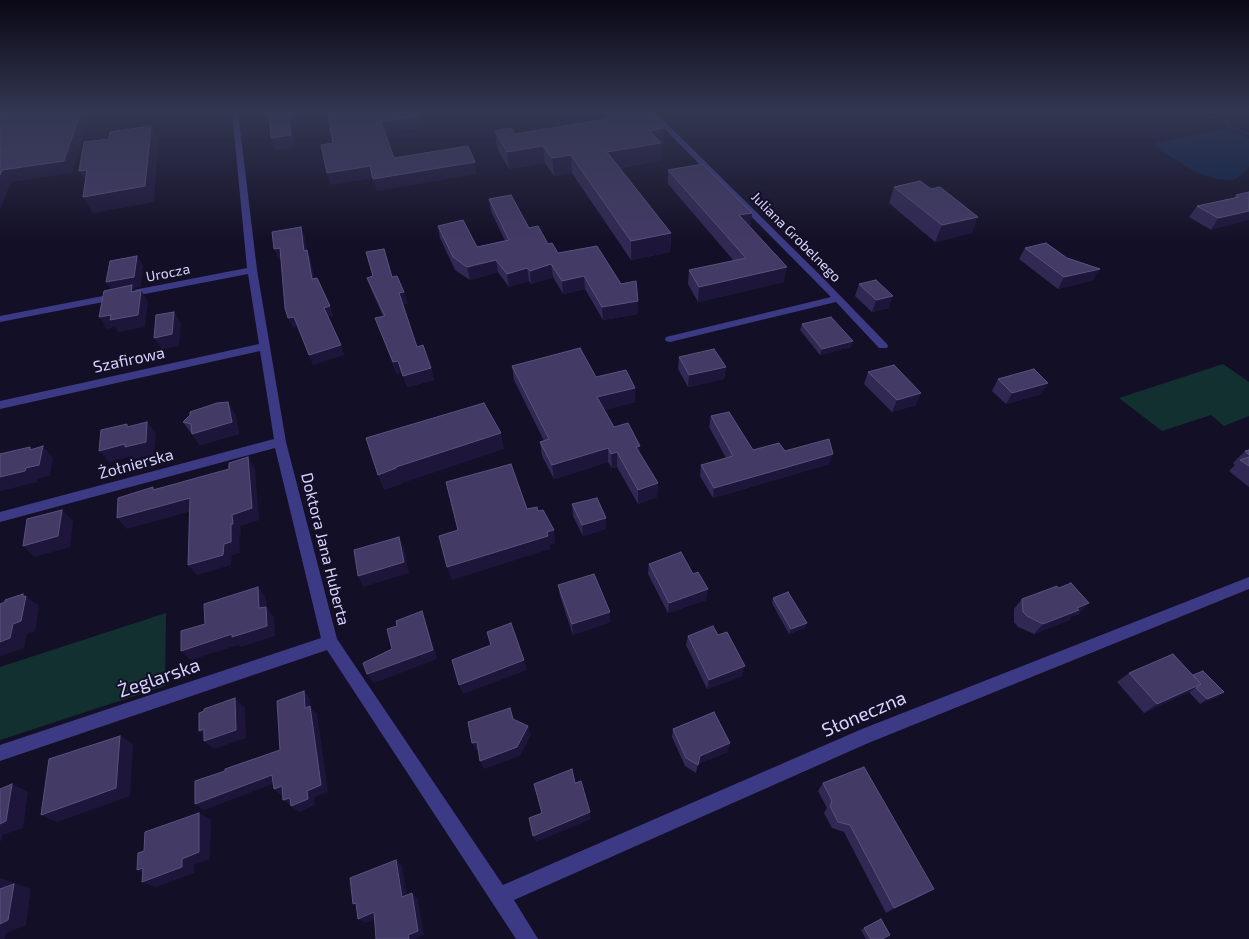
<!DOCTYPE html>
<html>
<head>
<meta charset="utf-8">
<style>
  body { margin:0 }
  canvas { display:block; background:#130f26 }
</style>
</head>
<body>
<canvas width="1249" height="939"></canvas>
<script>
const g = document.querySelector('canvas').getContext('2d');
g.lineJoin = 'round';
function fill(path, color) { g.fillStyle = color; g.fill(path, 'evenodd'); }
const shape = rows => new Path2D(rows.map(r => 'M' + r).join(''));
function stroke(path, color, width, dash) { g.strokeStyle = color; g.lineWidth = width; g.lineCap = dash ? 'butt' : 'round'; g.setLineDash(dash || []); g.stroke(path); }
function drawText(font, color, halo, rows, align = 'center') {
  g.font = font + ' "Exo 2",sans-serif'; g.lineWidth = 4; g.setLineDash([]); g.textBaseline = 'middle'; g.strokeStyle = halo; g.fillStyle = color; for (const [text, x, y, turn = 0] of rows) {
    g.save(); g.translate(x, y); g.rotate((+turn || 0) * Math.PI / 180); g.textAlign = isNaN(turn) ? turn : align; if (halo) g.strokeText(text, 0, 0); g.fillText(text, 0, 0); g.restore();
  }
}
fill(shape([
  [1223,364,1249,382,1249,416,1224,426,1211,415,1162,431,1119,398],
  [166,613,165,686,0,740,0,667]
]), '#12302f');
fill(shape([
  [1222,129,1239,133,1249,139,1249,167,1237,178,1231,180,1217,179,1195,172,1154,146,1157,143]
]), '#0c2248');
fill(shape([
  [1182,111,1188,111,1229,120,1231,126,1249,133,1249,135,1228,128,1226,122,1182,111]
]), '#0c2248');
fill(shape([
  [232,111,238,111,257,270,286,442,337,639,503,885,862,729,1249,577,1249,589,866,744,514,900,538,939,516,939,327,650,0,761,0,745,321,638,275,448,0,522,0,512,274,439,260,351,0,409,0,401,259,344,248,274,0,322,0,316,247,268,232,111],
  [647,111,654,111,822,277,887,344,888,346,887,348,879,348,836,302,670,342,666,341,665,339,666,337,831,297,647,111]
]), '#3d3a85');
fill(shape([
  [605,111,630,111,663,145,661,146,661,160,620,168,671,233,670,252,631,260,572,173,554,176,545,163,509,169,497,148,495,131,515,134,605,119],
  [668,170,752,213,750,227,784,282,698,302,688,284,689,270,734,261,668,184],
  [894,187,972,233,935,242,889,203],
  [1249,192,1211,230,1189,217,1197,206,1234,198,1236,195],
  [489,199,529,228,548,244,558,253,638,314,603,320,585,289,563,294,553,277,531,284,529,281,509,287,498,272,470,280,455,270,440,238,438,226,477,247,505,241,491,211],
  [1025,248,1067,258,1093,280,1058,289,1019,259],
  [373,276,392,277,408,303,403,304,417,347,431,368,434,380,407,387,402,372,397,374,375,318,383,316,371,289,367,278],
  [859,284,889,308,872,312,855,296],
  [802,324,851,347,820,355,800,330],
  [679,357,726,367,724,379,688,387,678,369],
  [512,366,596,377,635,388,635,402,604,410,614,427,640,446,640,453,658,483,657,497,638,504,617,467,612,468,608,462,554,479,542,456,540,442,544,441,514,380],
  [868,372,916,405,892,412,864,384],
  [998,379,1041,394,1006,404,992,391],
  [235,414,239,434,200,445,183,422],
  [711,416,753,450,785,451,829,464,713,498,700,476,701,465,726,458,709,427],
  [1249,450,1249,487,1229,471,1235,465,1233,463,1245,451],
  [572,504,606,529,583,536,573,516],
  [649,564,693,574,706,600,668,613,648,574],
  [558,585,610,622,573,635,560,596],
  [773,598,805,628,789,634,772,603],
  [1022,599,1079,614,1072,616,1069,620,1034,634,1018,627,1014,622,1014,609],
  [718,635,742,676,707,689,686,645,688,636],
  [1129,673,1193,675,1217,697,1200,704,1189,692,1144,713,1117,682],
  [673,729,730,743,727,752,698,764,696,773,685,766,672,737],
  [823,783,925,894,886,913,844,832,832,828,824,813,827,808,818,791],
  [881,919,882,939,866,939,861,930]
]), '#312854');
fill(shape([
  [81,111,91,111,72,173,11,182,0,210,0,175,2,170],
  [292,111,301,111,295,112,297,129,293,130,295,147,275,150,271,138,289,118],
  [478,111,500,111,479,114],
  [269,112,273,124,267,125,262,113],
  [419,116,421,128,384,133,381,122],
  [151,126,158,141,154,202,93,213,83,197],
  [664,128,663,145,661,146,661,160,608,170,607,152,650,131],
  [543,146,545,163,509,169,507,152],
  [571,155,572,173,554,176,552,158],
  [475,162,477,174,377,191,373,179],
  [370,166,373,178,331,185,327,173],
  [87,170,89,187,79,171],
  [1249,211,1249,220,1211,230,1218,218],
  [752,213,750,227,739,215],
  [978,217,972,233,935,242,942,225],
  [301,227,305,237,308,260,304,251],
  [671,233,670,252,631,260,631,241],
  [280,248,284,258,278,259,274,249],
  [307,250,311,260,316,289,312,279],
  [137,256,143,266,141,287,134,288,140,297,113,292,106,282],
  [496,260,498,272,470,280,467,267],
  [551,264,553,277,531,284,530,271],
  [787,267,784,282,698,302,699,287],
  [527,268,529,281,509,287,507,274],
  [1100,269,1093,280,1058,289,1064,277],
  [584,276,585,289,563,294,562,281],
  [141,290,148,302,145,327,118,332,115,327,107,329,99,317],
  [404,292,408,303,402,305,399,293],
  [893,296,889,308,872,312,876,300],
  [638,301,638,314,603,320,602,307],
  [330,306,333,316,327,318,324,308],
  [174,312,181,323,179,346,162,349,154,338],
  [294,317,298,326,293,328,288,318],
  [853,341,851,347,820,355,822,349],
  [341,345,344,355,313,365,309,355],
  [398,361,402,372,397,374,393,362],
  [726,367,724,379,688,387,689,375],
  [431,368,434,380,407,387,403,376],
  [1048,383,1041,394,1006,404,1012,393],
  [635,388,635,402,597,412,597,397],
  [921,393,916,405,892,412,897,400],
  [228,402,235,414,239,434,200,445,192,434],
  [147,422,156,433,154,454,134,459,132,456,109,462,99,451,125,444],
  [501,433,504,449,402,483,402,484,384,490,378,475,396,467],
  [43,446,53,458,50,476,37,479,37,482,1,491,0,490,0,477,30,450,30,447,41,457],
  [640,446,640,460,636,447],
  [608,448,608,462,554,479,552,465],
  [617,452,617,467,612,468,611,454],
  [833,454,829,464,713,498,714,488],
  [248,457,255,469,259,520,240,526,241,535,239,535,240,553,232,555,231,565,197,575,188,565,224,544,231,524,232,515],
  [658,483,657,497,638,504,638,490],
  [190,498,199,509,127,529,117,518],
  [62,510,73,521,70,547,35,557,23,546],
  [606,518,606,529,583,536,582,525],
  [554,530,555,543,550,545,550,549,452,580,447,567],
  [399,537,404,548,409,573,363,587,358,576],
  [258,587,266,598,267,608,274,617,275,636,241,647,238,645,191,660,181,651,259,608],
  [708,589,706,600,668,613,669,603],
  [23,594,39,606,35,631,27,634,24,648,0,656,0,642,13,624],
  [1089,603,1079,614,1072,616,1069,620,1034,634,1043,624,1077,608],
  [422,611,426,621,437,659,374,683,367,674,433,650],
  [610,612,610,622,573,635,572,624],
  [807,623,805,628,789,634,791,629],
  [524,660,527,670,463,694,459,685],
  [745,666,742,676,707,689,709,680],
  [1201,684,1188,693,1144,713,1157,704],
  [304,691,310,699,311,708,317,714,328,792,314,797,315,805,299,812,283,800,307,791,305,708],
  [1224,692,1217,697,1200,704,1207,699],
  [235,698,245,708,246,738,214,749,204,741,209,739,199,731],
  [528,726,531,735,520,756,484,769,480,761],
  [120,736,133,744,130,796,57,822,41,815],
  [477,742,480,750,476,751,472,743],
  [730,743,727,752,698,764,700,756],
  [272,775,280,781,204,810,195,804],
  [12,784,28,792,23,828,2,835,2,840,0,841,0,824],
  [282,786,290,792,282,796,274,789],
  [590,812,591,819,536,842,533,836],
  [199,813,211,820,210,859,194,865,194,873,156,887,142,882,182,859],
  [396,860,402,866,408,902,402,897],
  [143,868,150,876,137,870],
  [0,878,31,889,26,925,6,933,5,939,0,939],
  [934,889,925,894,886,913,894,908],
  [412,893,418,899,424,935,415,939,409,939,408,935],
  [374,912,381,917,366,923,358,919]
]), '#1d163a');
const building = shape([
  [0,111,81,111,64,161,2,170,0,175,0,111],
  [262,111,292,111,293,118,289,118,291,135,271,138,269,112,262,113,262,111],
  [327,111,417,111,419,116,381,122,394,158,468,146,475,162,373,179,370,166,327,173,321,145,333,143,327,111],
  [607,111,630,111,634,115,649,112,664,128,650,131,661,143,607,152,671,233,631,241,571,155,552,158,543,146,507,152,495,131,511,128,515,134,613,118,607,111],
  [151,126,145,186,83,197,87,170,79,171,84,142,109,139,110,132,151,126],
  [703,164,752,213,739,215,787,267,699,287,689,270,746,258,668,170,703,164],
  [920,181,931,189,940,187,978,217,942,225,894,187,920,181],
  [1249,192,1249,211,1218,218,1197,206,1239,197,1236,195,1249,192],
  [511,195,529,228,538,226,548,244,552,243,558,253,597,246,621,284,636,281,638,301,602,307,584,276,562,281,551,264,530,271,527,268,507,274,496,260,467,267,453,257,438,226,463,220,477,247,509,240,489,199,511,195],
  [301,227,304,251,307,250,312,279,317,278,330,306,324,308,341,345,309,355,294,317,288,318,285,308,280,248,274,249,272,232,301,227],
  [1046,243,1067,258,1100,269,1064,277,1025,248,1046,243],
  [384,249,392,277,397,276,404,292,399,293,417,347,423,345,431,368,403,376,398,361,393,362,375,318,385,316,367,278,373,276,366,252,384,249],
  [137,256,134,277,106,282,110,261,137,256],
  [876,280,893,296,876,300,859,284,876,280],
  [132,285,131,292,141,290,138,315,110,320,111,315,99,317,104,291,132,285],
  [174,312,172,334,154,338,156,315,174,312],
  [831,317,853,341,822,349,802,324,831,317],
  [580,348,596,377,626,370,635,388,597,397,614,427,628,423,640,446,636,447,658,483,638,490,617,452,611,454,608,448,552,465,540,442,549,439,512,366,580,348],
  [714,349,726,367,689,375,679,357,714,349],
  [894,365,921,393,897,400,868,372,894,365],
  [1034,369,1048,383,1012,393,998,379,1034,369],
  [228,402,232,422,192,434,191,424,183,422,190,415,190,412,217,403,228,402],
  [484,403,501,433,396,467,396,468,378,475,366,438,484,403],
  [729,412,753,450,779,443,785,451,829,439,833,454,714,488,701,465,733,456,711,416,729,412],
  [147,422,146,442,125,447,125,444,99,451,101,430,127,424,127,427,147,422],
  [43,446,39,465,26,468,25,471,0,477,0,454,30,447,30,450,43,446],
  [1249,450,1249,455,1245,451,1249,450],
  [248,457,252,508,232,515,233,524,231,524,231,542,224,544,223,555,188,565,190,498,117,518,118,498,153,487,153,490,229,469,229,463,248,457],
  [1249,457,1249,466,1240,460,1249,457],
  [511,464,527,509,537,507,538,511,543,510,554,530,547,532,548,536,447,567,439,536,458,530,446,482,511,464],
  [597,498,606,518,582,525,572,504,597,498],
  [62,510,58,536,23,546,27,519,62,510],
  [399,537,404,562,358,576,354,550,399,537],
  [681,552,693,574,698,572,708,589,669,603,649,564,681,552],
  [594,574,610,612,572,624,558,585,594,574],
  [1071,583,1089,603,1077,608,1079,610,1043,624,1027,616,1023,612,1022,599,1057,586,1059,588,1071,583],
  [258,587,259,608,266,607,267,626,232,637,232,634,181,651,181,631,205,624,204,604,258,587],
  [788,592,807,623,791,629,773,598,788,592],
  [23,594,23,597,26,596,21,621,13,624,10,638,0,642,0,604,5,602,5,600,23,594],
  [422,611,433,650,367,674,363,663,392,649,387,629,397,626,396,621,422,611],
  [511,623,524,660,459,685,452,660,491,645,487,632,511,623],
  [713,626,718,635,727,632,745,666,709,680,688,636,713,626],
  [1173,654,1201,684,1157,704,1129,673,1173,654],
  [1203,671,1224,692,1207,699,1196,688,1201,684,1193,675,1203,671],
  [304,691,305,708,310,706,321,785,307,791,308,799,291,806,290,798,283,800,282,786,274,789,272,775,195,804,195,781,225,771,225,769,280,750,277,701,304,691],
  [235,698,236,730,204,741,204,729,199,731,199,713,204,711,204,709,235,698],
  [510,708,513,719,528,726,517,747,480,761,477,742,472,743,468,722,510,708],
  [714,712,730,743,700,756,698,765,686,758,673,729,714,712],
  [120,736,116,788,41,815,49,759,120,736],
  [864,767,934,889,894,908,850,825,838,822,830,806,832,801,823,783,864,767],
  [572,769,575,783,581,781,590,812,533,836,529,818,542,813,534,784,572,769],
  [12,784,6,821,0,824,0,789,12,784],
  [199,813,199,852,182,859,182,867,142,882,143,868,137,870,138,853,144,851,145,832,199,813],
  [396,860,402,897,412,893,418,931,408,935,409,939,376,939,374,912,358,919,356,903,353,904,350,878,396,860],
  [14,884,8,920,0,924,0,889,14,884],
  [881,919,890,935,882,939,871,939,864,928,881,919]
]);
fill(building, '#433a66');
stroke(building, '#5a527e', 1);
const sky = g.createLinearGradient(0, 0, 0, 242);
sky.addColorStop(0, '#0a0815');
sky.addColorStop(0.46, '#333752');
sky.addColorStop(1, '#33375200');
g.fillStyle = sky;
g.fillRect(0, 0, 1249, 242);
drawText('14px', '#d9d4ff', '#130f26', [
  ["Juliana Grobelnego",796,237,45],
  ["Urocza",168,273,-11]
]);
drawText('16px', '#d9d4ff', '#130f26', [
  ["Szafirowa",129,360,-12],
  ["Żołnierska",136,464,-15],
  ["Doktora Jana Huberta",325,549,76]
]);
drawText('19px', '#d9d4ff', '#130f26', [
  ["Żeglarska",159,678,-19],
  ["Słoneczna",864,714,-23]
]);
</script>
</body>
</html>
